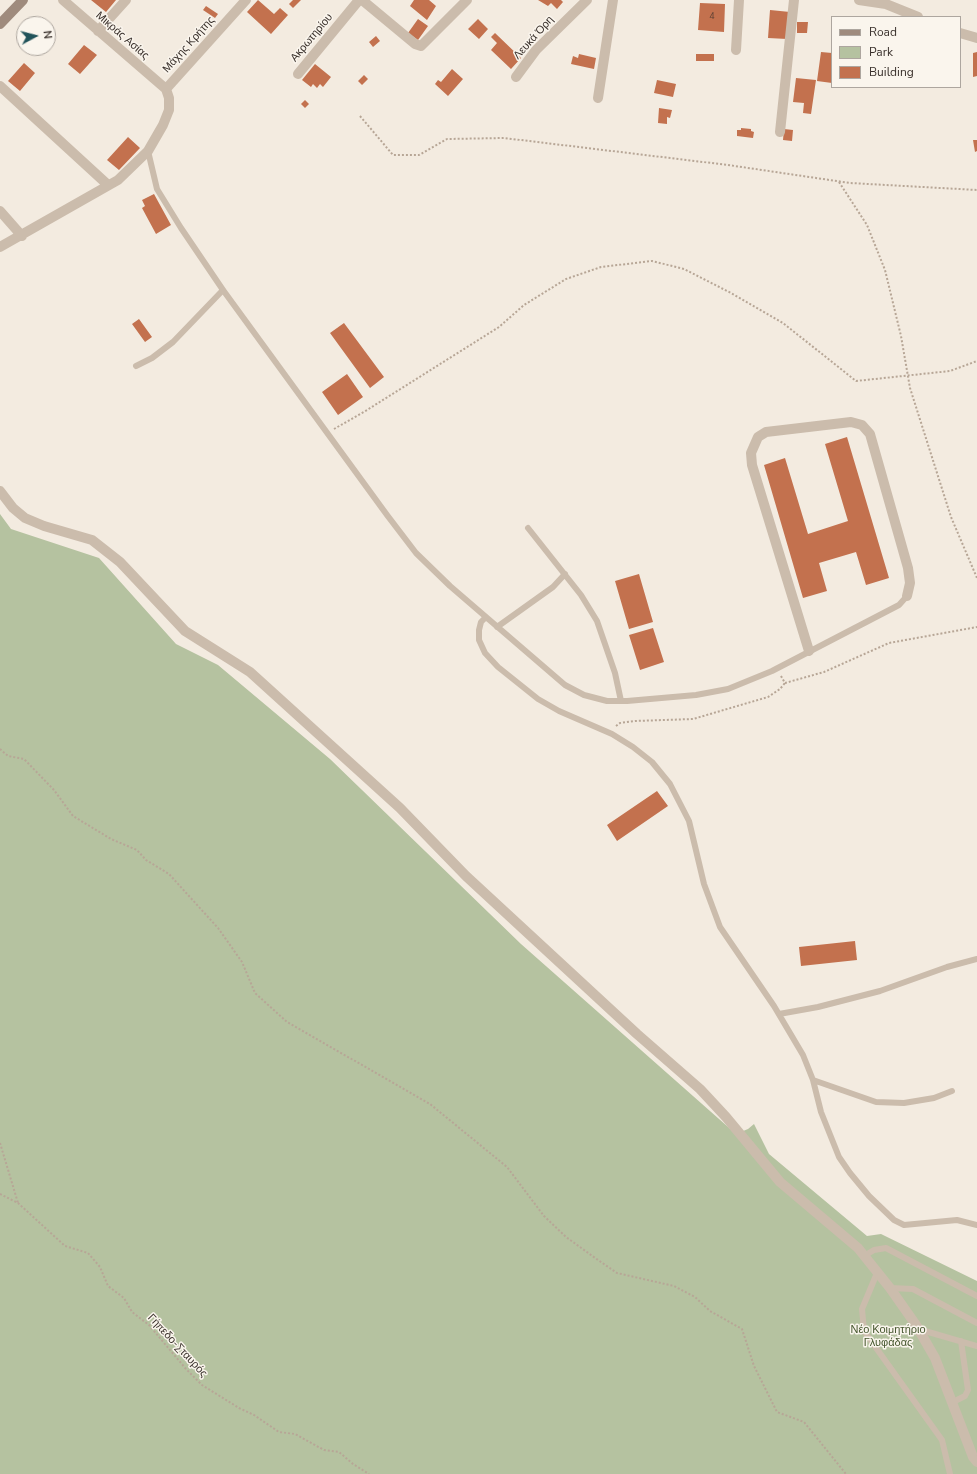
<!DOCTYPE html>
<html>
<head>
<meta charset="utf-8">
<style>
  body { margin:0 }
  #map { position:relative; width:977px; height:1474px; overflow:hidden; background:#f3ebe0; font-family:"Nunito Sans",sans-serif }
  canvas { display:block }
  .legend { position:absolute; left:831px; top:16px; width:130px; height:72px; box-sizing:border-box; background:#faf5ed; border:1px solid #ada69f; margin:0; padding:5px 7px; list-style:none; font-size:12px; color:#39302b }
  .legend li { display:flex; align-items:center; gap:8px; height:20px }
  .legend b { width:20px; border:1px solid #ada69f }
  .north { position:absolute; left:16px; top:16px; width:40px; height:40px; box-sizing:border-box; background:#faf5ed; border:1px solid #ada69f; border-radius:50%; rotate:83deg; font-size:11px; font-weight:700; line-height:16px; text-align:center; color:#39302b }
  .north::after { content:''; display:block; margin:auto; width:14px; height:18px; background:#21535a; clip-path:polygon(50% 0,100% 100%,50% 72%,0 100%) }
</style>
</head>
<body>
<div id="map">
<canvas width="977" height="1474"></canvas>
<ul class="legend">
<li><b style="height:5px;background:#9f8b7d"></b>Road</li>
<li><b style="height:11px;background:#b5c2a0"></b>Park</li>
<li><b style="height:11px;background:#c3714e"></b>Building</li>
</ul>
<div class="north">N</div>
</div>
<script>
const g = document.querySelector('canvas').getContext('2d');
g.lineJoin = 'round';
function fill(path, color) { g.fillStyle = color; g.fill(path, 'evenodd'); }
const shape = rows => new Path2D(rows.map(r => 'M' + r).join(''));
function stroke(path, color, width, dash) { g.strokeStyle = color; g.lineWidth = width; g.lineCap = dash ? 'butt' : 'round'; g.setLineDash(dash || []); g.stroke(path); }
function drawText(font, color, halo, rows, align = 'center') {
  g.font = font + ' "Nunito Sans",sans-serif'; g.lineWidth = 3; g.setLineDash([]); g.textBaseline = 'middle'; g.strokeStyle = halo; g.fillStyle = color; for (const [text, x, y, turn = 0] of rows) {
    g.save(); g.translate(x, y); g.rotate((+turn || 0) * Math.PI / 180); g.textAlign = isNaN(turn) ? turn : align; if (halo) g.strokeText(text, 0, 0); g.fillText(text, 0, 0); g.restore();
  }
}
fill(shape([
  [0,514,11,529,99,558,176,644,218,665,330,759,521,944,736,1134,748,1129,754,1124,769,1154,867,1236,881,1234,977,1281,977,1474,0,1474]
]), '#b5c2a0');
fill(shape([
  [91,0,116,0,106,12],
  [258,0,274,14,280,8,288,15,271,34,247,12],
  [293,0,301,0,293,8,289,4],
  [414,0,429,0,436,6,427,20,410,6],
  [538,0,561,0,563,2,557,9,551,3,548,6],
  [700,3,725,4,724,32,698,30],
  [206,6,218,14,215,18,203,10],
  [770,10,790,12,787,39,768,38],
  [418,19,428,26,418,40,408,33],
  [478,19,488,29,479,39,468,29],
  [797,22,808,22,807,33,797,33],
  [495,33,521,58,511,69,491,50,497,43,491,37],
  [376,36,380,41,373,47,369,42],
  [84,45,97,55,80,74,68,64],
  [821,52,832,53,832,83,817,81],
  [977,52,977,76,973,77,973,53],
  [579,54,596,58,594,69,571,64,573,56,578,58],
  [696,54,714,54,714,61,696,61],
  [24,63,35,73,20,91,8,81],
  [315,64,331,77,323,87,320,84,317,88,313,84,311,87,302,80],
  [452,69,463,79,448,96,435,84,438,80,441,82],
  [364,75,368,79,362,85,358,81],
  [796,78,816,80,811,114,803,113,804,103,793,102],
  [657,80,676,84,673,97,654,93],
  [305,100,309,104,305,108,301,104],
  [659,108,672,110,670,118,667,117,667,124,658,123],
  [741,128,751,129,751,131,754,132,753,138,737,136,737,130,741,130],
  [784,129,793,130,792,141,783,140],
  [128,137,140,148,119,170,107,160],
  [973,140,977,140,977,151,975,152],
  [154,194,171,225,156,234,142,208,145,206,142,200],
  [139,319,152,337,145,342,132,324],
  [344,323,384,377,370,388,330,333],
  [347,374,363,397,338,415,322,392],
  [847,437,889,578,866,585,856,552,819,563,827,591,803,598,764,465,785,458,808,534,848,521,825,444],
  [639,574,653,622,629,629,615,581],
  [653,628,664,662,640,670,629,635],
  [657,791,668,806,617,841,607,825],
  [855,941,857,960,801,966,799,947]
]), '#c3714e');
stroke(shape([
  [360,116,393,155,419,155,447,139,504,138,728,165,850,183,977,190],
  [839,182,867,225,885,270,901,336,910,388,951,517,977,578],
  [334,429,367,410,499,327,524,305,566,279,601,267,652,261,684,269,731,293,783,323,856,381,950,371,977,361],
  [781,676,785,683,824,672,889,643,977,627],
  [616,726,620,723,635,721,693,719,768,697,780,689,785,683],
  [0,749,8,756,24,759,54,790,73,816,111,839,137,850,146,860,169,874,218,928,242,962,255,993,287,1022,430,1104,507,1167,544,1216,566,1237,598,1260,617,1273,674,1286,695,1297,710,1311,742,1329,754,1366,777,1412,804,1422,846,1474],
  [0,1143,18,1203],
  [0,1194,18,1203,65,1246,88,1253,100,1267,108,1286,124,1298,132,1312,149,1325,186,1369,202,1385,239,1408,254,1415,279,1432,295,1434,324,1450,339,1452,353,1464,369,1474]
]), '#b7a696', 2, [2, 2]);
stroke(shape([
  [148,151,157,189,181,228,223,290,387,515,416,553,450,586,565,685,584,695,607,701,627,701,696,695,728,689,772,671,899,605,907,596],
  [136,366,152,358,173,342,223,290],
  [528,528,581,595,597,621,615,673,621,701],
  [486,617,481,622,479,630,479,640,485,653,498,667,538,699,559,711,612,734,633,747,652,762,670,784,689,821,704,884,720,927,774,1006,803,1055,813,1080,821,1112,839,1157,850,1173,869,1196,894,1220,904,1225,957,1220,977,1225],
  [497,627,553,587,565,574],
  [779,1014,818,1007,880,991,947,967,977,959],
  [813,1080,876,1102,904,1103,934,1098,952,1091],
  [864,1256,874,1250,886,1248,977,1296],
  [877,1273,862,1309,864,1331,942,1440,950,1474],
  [890,1288,913,1289,977,1323],
  [918,1329,977,1346],
  [953,1402,965,1396,968,1390,961,1341]
]), '#cbbcac', 6);
stroke(shape([
  [63,0,166,89],
  [362,0,415,44,421,46,467,0],
  [859,0,886,4,918,17],
  [98,31,126,0],
  [960,33,977,38],
  [736,50,739,0],
  [298,74,359,0],
  [516,77,536,50,587,0],
  [0,86,108,185],
  [166,89,246,0],
  [598,98,613,0],
  [780,132,794,0],
  [0,211,22,236],
  [0,247,118,180,148,151,163,125,169,110,169,98,166,89],
  [0,491,13,508,25,518,44,526,92,540,120,562,185,631,250,672,400,808,466,876,637,1034,700,1089,726,1117,780,1182,858,1248,890,1288,916,1325,935,1358,973,1457,977,1462],
  [809,651,752,465,751,453,758,437,766,432,851,422,862,425,870,434,908,568,910,583,907,596]
]), '#cbbcac', 10);
stroke(shape([
  [0,24,23,0]
]), '#9f8b7d', 10);
drawText('9px', '#5c4034', null, [
  ["4",712,17]
]);
drawText('11px', '#39302b', '#faf5ed', [
  ["Μικράς Ασίας",122,36,41],
  ["Ακρωτηρίου",312,38,-50],
  ["Λευκά Όρη",534,38,-48],
  ["Μάχης Κρήτης",189,45,-48],
  ["Γήπεδο-Σταυρός",177,1346,47]
]);
drawText('11px', '#46572f', '#faf5ed', [
  ["Νέο Κοιμητήριο",888,1330],
  ["Γλυφάδας",888,1343]
]);
</script>
</body>
</html>
